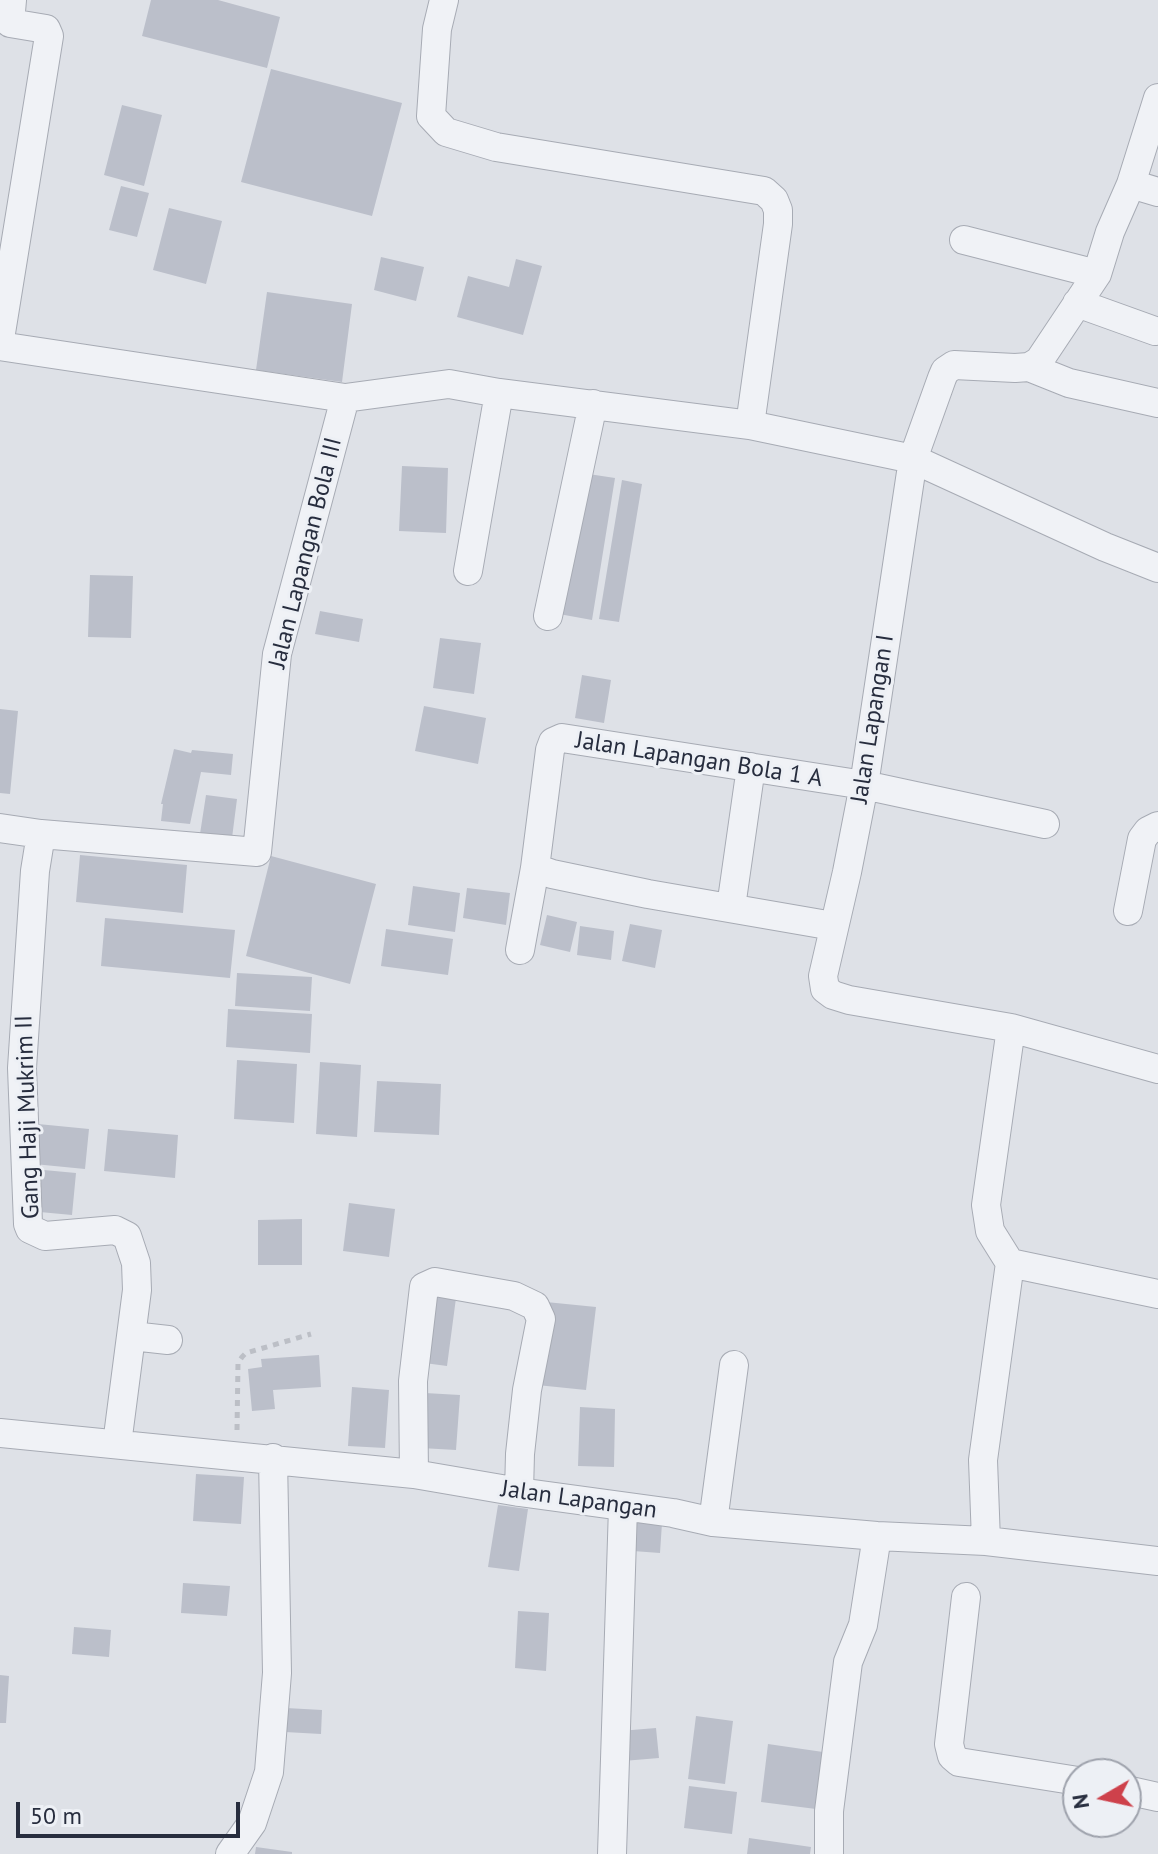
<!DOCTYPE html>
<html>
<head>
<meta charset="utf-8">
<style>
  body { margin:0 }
  #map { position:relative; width:1158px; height:1854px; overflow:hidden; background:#dee1e7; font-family:"PT Sans",sans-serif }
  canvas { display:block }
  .north { position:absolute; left:1062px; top:1758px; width:80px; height:80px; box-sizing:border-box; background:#edf0f5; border:2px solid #9ea2ac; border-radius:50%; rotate:261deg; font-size:22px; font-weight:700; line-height:32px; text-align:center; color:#272d3e }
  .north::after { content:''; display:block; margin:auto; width:28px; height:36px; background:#ce414b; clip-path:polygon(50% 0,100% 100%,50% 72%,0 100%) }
  .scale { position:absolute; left:16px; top:1802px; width:224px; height:36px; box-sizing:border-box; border:4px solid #272d3e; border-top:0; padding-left:10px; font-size:24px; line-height:28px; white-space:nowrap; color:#272d3e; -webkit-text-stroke:6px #edf0f5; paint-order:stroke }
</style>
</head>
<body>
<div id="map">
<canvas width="1158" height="1854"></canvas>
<div class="north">N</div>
<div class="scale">50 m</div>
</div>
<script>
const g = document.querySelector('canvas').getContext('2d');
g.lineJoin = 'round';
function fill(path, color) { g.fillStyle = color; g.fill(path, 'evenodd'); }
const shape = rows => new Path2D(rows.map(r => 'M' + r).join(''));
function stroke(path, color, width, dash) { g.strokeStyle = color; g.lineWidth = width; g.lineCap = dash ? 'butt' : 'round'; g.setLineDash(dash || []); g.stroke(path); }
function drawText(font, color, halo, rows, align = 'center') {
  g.font = font + ' "PT Sans",sans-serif'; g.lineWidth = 6; g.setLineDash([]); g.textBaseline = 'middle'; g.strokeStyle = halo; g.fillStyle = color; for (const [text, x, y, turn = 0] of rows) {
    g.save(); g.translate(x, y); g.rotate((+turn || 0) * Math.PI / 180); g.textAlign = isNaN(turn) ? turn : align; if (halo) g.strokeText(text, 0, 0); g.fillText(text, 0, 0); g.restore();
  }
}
fill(shape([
  [151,0,218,0,280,17,267,68,142,36],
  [271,69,402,103,372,216,241,182],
  [122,105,162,115,144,186,104,175],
  [121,186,149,193,137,237,109,230],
  [169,208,222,221,206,284,153,270],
  [381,257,424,267,416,301,374,290],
  [516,259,542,266,523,335,457,317,468,276,509,287],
  [267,292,352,304,342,382,256,370],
  [402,466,448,468,446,533,399,531],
  [582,473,615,478,592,620,559,614],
  [622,480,642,484,619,622,599,619],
  [90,575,133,576,131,638,88,637],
  [320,611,363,619,359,642,315,634],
  [440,638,481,643,474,694,433,688],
  [582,675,611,680,604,723,575,718],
  [424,706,486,718,478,764,415,751],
  [0,709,18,711,10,794,0,793],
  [174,749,191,753,192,750,233,754,231,775,201,772,190,824,161,821,163,804,161,804],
  [206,795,237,799,232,838,200,834],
  [80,855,187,865,183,913,76,902],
  [271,856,376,884,350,984,246,956],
  [413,886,460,893,455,932,408,925],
  [467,888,510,893,506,925,463,918],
  [547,915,577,922,570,952,540,945],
  [105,918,235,930,230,978,101,966],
  [630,924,662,930,655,968,622,961],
  [580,926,614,931,611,960,577,955],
  [386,929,453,939,448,975,381,966],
  [237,973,312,977,310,1011,235,1006],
  [228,1009,312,1014,310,1053,226,1047],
  [237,1060,297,1064,294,1123,234,1119],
  [320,1062,361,1065,357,1137,316,1134],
  [377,1081,441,1084,439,1135,374,1132],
  [38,1124,89,1129,85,1169,34,1164],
  [108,1129,178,1135,175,1178,104,1171],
  [33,1169,76,1173,72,1215,29,1211],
  [349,1203,395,1209,389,1257,343,1251],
  [302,1219,302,1265,258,1265,258,1220],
  [426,1294,456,1298,447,1366,417,1362],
  [546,1302,596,1307,586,1390,537,1385],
  [319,1355,321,1387,273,1390,275,1409,252,1411,248,1369,262,1367,261,1359],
  [352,1387,389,1390,385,1448,348,1446],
  [425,1393,460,1395,456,1450,421,1448],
  [580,1407,615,1409,614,1467,578,1466],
  [196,1474,244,1477,241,1524,193,1521],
  [498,1505,528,1509,519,1571,488,1567],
  [635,1521,662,1523,660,1553,633,1551],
  [183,1583,230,1586,227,1616,181,1613],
  [518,1611,549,1613,546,1671,515,1668],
  [74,1627,111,1630,109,1657,72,1654],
  [0,1675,9,1676,6,1723,0,1723],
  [286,1708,322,1710,321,1734,285,1732],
  [696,1716,733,1721,725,1784,688,1779],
  [656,1728,659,1758,623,1761,620,1731],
  [768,1744,823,1752,816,1809,761,1802],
  [689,1786,737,1792,732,1834,684,1828],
  [749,1838,811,1847,810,1854,747,1854],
  [256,1847,292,1852,292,1854,255,1854]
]), '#bbbfca');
const street = shape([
  [444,0,437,29,431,116,446,132,496,147,764,191,774,200,778,210,778,224,750,425],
  [1158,98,1131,184,1110,232,1097,274,1039,361,1029,367,1015,368,954,365,945,371,942,378,913,459,864,785,847,872,823,976,825,989,833,995,849,1000,1011,1028,1158,1069],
  [1131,184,1158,192],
  [964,240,1097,274],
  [1077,303,1155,331],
  [0,339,49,36,46,29,10,23,12,0],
  [0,346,345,398,449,384,499,393,750,425,913,459,1105,547,1158,568],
  [1029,367,1069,383,1158,403],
  [468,571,499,393],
  [548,616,593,404],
  [0,828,41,834,35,871,22,1068,28,1224,30,1229,45,1236,115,1230,127,1236,136,1263,137,1290,117,1444],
  [41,834,257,852,277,654,345,398],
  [535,868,552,874,648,894,833,926],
  [731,907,751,767],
  [1128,911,1142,839,1148,831,1158,826],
  [520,950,535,868,550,750,553,742,562,738,864,785,1045,824],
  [1010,1263,1158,1294],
  [132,1336,168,1340],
  [0,1433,414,1474,519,1492,673,1513,713,1522,877,1536,986,1541,1158,1561],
  [414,1474,413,1381,424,1287,435,1282,514,1296,535,1306,541,1319,527,1390,520,1454,519,1492],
  [713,1522,734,1365],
  [986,1541,983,1460,1010,1263,990,1231,986,1205,1011,1028],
  [966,1597,949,1744,952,1756,959,1762,1078,1781],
  [1126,1790,1158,1797],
  [230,1854,252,1823,269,1772,277,1673,273,1458],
  [612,1854,623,1507],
  [829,1854,829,1811,848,1662,863,1625,877,1536]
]);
stroke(street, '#a7abb4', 30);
stroke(shape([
  [237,1430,238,1363,242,1357,246,1353,311,1334]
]), '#bcbfc6', 5, [6, 6]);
stroke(street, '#f0f2f6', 28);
drawText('24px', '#272d3e', '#edf0f5', [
  ["Jalan Lapangan Bola III",306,553,-76],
  ["Jalan Lapangan I",873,719,-81],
  ["Jalan Lapangan Bola 1 A",699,760,9],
  ["Gang Haji Mukrim II",28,1117,-92],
  ["Jalan Lapangan",579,1500,8]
]);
</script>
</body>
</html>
